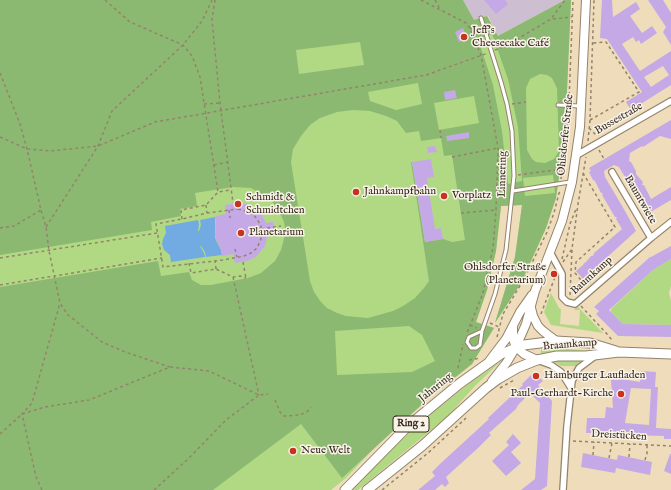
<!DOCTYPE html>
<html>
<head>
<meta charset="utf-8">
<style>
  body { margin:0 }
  canvas { display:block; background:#eedcba }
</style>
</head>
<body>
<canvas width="671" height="490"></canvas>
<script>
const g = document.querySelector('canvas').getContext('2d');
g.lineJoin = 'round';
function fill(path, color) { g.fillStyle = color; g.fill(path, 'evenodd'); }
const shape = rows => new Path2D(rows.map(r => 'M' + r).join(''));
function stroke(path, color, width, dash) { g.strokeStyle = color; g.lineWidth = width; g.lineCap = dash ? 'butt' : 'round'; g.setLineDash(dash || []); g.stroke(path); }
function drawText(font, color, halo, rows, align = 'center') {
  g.font = font + ' "IM FELL English",serif'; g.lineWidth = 3; g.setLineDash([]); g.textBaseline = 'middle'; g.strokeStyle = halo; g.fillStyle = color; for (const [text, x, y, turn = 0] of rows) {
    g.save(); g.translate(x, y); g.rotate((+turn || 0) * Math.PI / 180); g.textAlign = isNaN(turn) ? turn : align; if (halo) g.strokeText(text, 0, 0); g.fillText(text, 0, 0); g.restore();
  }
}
fill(shape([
  [463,0,565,0,498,36,488,16,474,20]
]), '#cebed1');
fill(shape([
  [0,0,463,0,474,20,487,16,498,36,565,0,571,0,565,135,556,198,546,228,521,283,495,323,515,257,522,205,501,206,496,251,487,290,476,322,494,328,472,364,429,398,381,441,346,478,331,490,0,490],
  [671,259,671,286,669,293,671,301,671,325,623,324,611,312,611,309,653,270],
  [551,293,559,308,561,309,560,324,579,326,580,310,574,310,575,308,578,307,603,333,551,325,544,312],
  [541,348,558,348,588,351,589,352,551,353,541,354],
  [556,360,583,360,576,366,561,366,553,361],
  [500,362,474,387,447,417,358,490,353,490,398,443,432,413,471,382]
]), '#b1d983');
fill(shape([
  [0,0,463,0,474,20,487,16,498,36,565,0,571,0,565,135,556,198,546,228,521,283,495,323,515,257,522,205,501,206,496,251,487,290,476,322,494,328,472,364,429,398,342,478,301,424,213,490,0,490,0,287,158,261,161,276,189,272,192,280,201,285,211,285,248,278,261,273,275,261,281,250,285,235,285,228,284,222,279,211,272,201,265,196,251,188,233,187,195,193,197,206,180,209,181,216,151,222,152,230,0,255],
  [492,34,508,79,518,127,522,181,508,184,502,131,493,85,478,39],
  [360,42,364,65,299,74,296,50],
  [540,74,547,75,552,78,557,88,559,151,554,159,545,163,536,162,532,159,527,150,526,88,530,79],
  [418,83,422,104,396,110,370,101,368,92],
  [474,96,479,123,439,130,434,103],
  [353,110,370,111,386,116,397,121,406,133,419,131,421,141,441,138,444,156,452,155,465,240,452,242,443,239,425,242,412,162,411,162,429,281,424,288,415,298,403,306,393,311,368,318,346,316,337,313,327,308,321,302,314,292,310,281,291,162,293,149,301,136,310,125,320,118,337,112],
  [553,175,555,193,525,196,523,178],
  [409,326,422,335,435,361,412,372,337,375,335,331]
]), '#8cb971');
fill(shape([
  [215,217,215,238,221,250,222,255,206,257,205,252,201,246,200,246,204,253,205,257,171,262,170,255,164,250,162,244,163,239,166,233,165,226,198,220,199,224,198,231,199,231,201,225,200,220]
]), '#72abe2');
fill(shape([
  [484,0,505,0,508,4,496,14],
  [602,0,612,0,613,17,636,2,640,9,630,16,642,33,652,26,657,33,641,44,639,40,636,42,633,37,622,44,640,71,671,51,671,85,631,110,626,102,642,92,607,39,600,38],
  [663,66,669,75,651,87,644,77],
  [648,0,663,0,671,13,671,45,663,32,666,27],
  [463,28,467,39,459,42,455,32],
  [455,90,457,98,445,100,444,92],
  [671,120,671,139,660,136,643,147,642,146,630,153,629,161,631,162,636,171,636,174,643,182,642,185,644,185,651,199,671,187,671,200,647,214,619,167,614,165,604,171,605,177,625,211,636,231,583,279,576,271,583,265,584,263,585,263,591,256,593,256,594,253,622,229,616,219,617,217,615,217,602,195,603,193,601,193,595,181,593,180,589,172,591,171,589,168],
  [469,132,469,138,447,141,446,136],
  [435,146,437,152,428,153,427,147],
  [431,159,434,177,427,178,435,229,441,228,443,239,425,242,412,162],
  [238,203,247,204,255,209,262,215,266,223,273,222,275,231,268,233,265,246,256,257,247,261,235,263,233,254,222,256,221,250,215,236,216,222,215,216,226,214,225,205],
  [671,246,671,259,653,270,609,310,623,324,671,325,671,337,618,336,596,314,599,311,594,307,650,257,651,257],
  [641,371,656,372,655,387,658,387,656,428,671,429,671,439,664,439,664,436,629,435,629,432,586,433,587,418,605,418,606,407,613,408,611,380,622,379,640,382],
  [631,388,651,389,649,425,625,423],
  [534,372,543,381,538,385,552,401,547,486,541,490,521,490,535,479,540,403,530,393,518,405,516,409,489,433,491,435,478,448,446,477,449,483,445,487,442,484,435,490,418,490,435,476,432,472,441,463,489,419,488,418,523,385,522,384],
  [513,434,521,443,511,452,521,463,506,476,492,461,509,445,506,442],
  [583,453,617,460,618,455,652,462,650,475,616,468,615,473,581,467],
  [670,454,671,454,671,474,664,471]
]), '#c5a9e6');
const lane = shape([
  [481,18,501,82,507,104,512,131,514,176,506,250,495,294,482,331,480,345,476,348,471,348,467,342,469,337,482,331],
  [558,105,580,106],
  [513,191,570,182]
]);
const street = shape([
  [577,155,671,101],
  [612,172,651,238],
  [550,252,562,274,562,297,567,302,575,304,651,238,671,222],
  [540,361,551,365,561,372,571,388],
  [563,490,567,426,572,381,579,368,595,356]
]);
const secondary = shape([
  [531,308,533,316,538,326,543,331,556,341],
  [513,328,513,339,516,347,524,354,537,360],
  [490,360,506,339,520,312,532,295],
  [492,381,507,362,516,347,526,324,535,291,562,221,572,182,580,127,586,0]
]);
const primary = shape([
  [345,490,407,427,459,384,501,354,524,345,556,341,590,343,616,351],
  [367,490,422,446,486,388,498,379,517,368,537,360,557,356,586,356,619,352,671,354]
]);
stroke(lane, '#94836c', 5);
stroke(street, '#94836c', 8);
stroke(secondary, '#94836c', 10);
stroke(primary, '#94836c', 11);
stroke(shape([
  [105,0,130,22,183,45,192,56,200,77,218,192],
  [215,0,212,20,220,103,233,203],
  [421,0,466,23,470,28,481,55,498,148,496,210,493,248,483,293,467,333],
  [435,0,441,11],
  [553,19,572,17],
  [470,28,480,30],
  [495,50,504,47,551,19,565,0],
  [0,73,20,124,27,149,41,210,46,227,49,251,60,303,67,314,102,342,125,352,170,367],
  [569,101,573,0],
  [204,104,220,103],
  [512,104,526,102],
  [590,120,639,92,606,42,593,43],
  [589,128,595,134,599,135],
  [440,130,441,138],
  [0,137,27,149,50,151,98,146,155,122,426,75,488,53],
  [588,141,590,120,594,0],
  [599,150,604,159],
  [452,157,498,148],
  [214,165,228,162],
  [583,173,615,227,576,262,575,273,581,280,591,282],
  [518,175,562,169],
  [561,179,565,151,568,111],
  [206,205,207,213],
  [238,209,252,213,257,219,261,226,261,239,257,248,251,253,244,256,223,260,163,267,156,224,182,219,207,213,238,209],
  [229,210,230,218],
  [461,213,496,210],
  [182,219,181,210,206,205,218,192,231,190],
  [46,227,98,146,112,111,183,45,202,21,212,0],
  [0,228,14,226,41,210],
  [267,228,281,226],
  [252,230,261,229],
  [235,249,237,257],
  [572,250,570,294,572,297],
  [0,258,157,233],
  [562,259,570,224,576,209],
  [215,260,216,269],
  [243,262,246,278],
  [563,262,572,249,578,204,586,157],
  [189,263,191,273,216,269,233,277,240,276,246,278],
  [233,277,259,395],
  [0,285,162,258],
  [581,306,607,334,612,340],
  [541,314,555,277],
  [490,323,499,327],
  [470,325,477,328],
  [497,337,503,314,524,279,547,232,554,213,559,193,562,190],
  [469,360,480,358],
  [458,368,463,344],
  [500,388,514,380],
  [275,400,280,412,284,416,300,415,308,411,311,407],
  [0,434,22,414,45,407,89,400,170,367,209,371,259,395,268,394],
  [573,441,671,446],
  [593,455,594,442],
  [629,457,630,444],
  [609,458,612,443],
  [645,460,647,453,647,445],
  [42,490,36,477,22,414,32,403,60,303],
  [154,490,188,459,226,420,259,395],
  [382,490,428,453,466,418]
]), '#94836c', 1.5, [3, 3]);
stroke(lane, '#fff', 3);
stroke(street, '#fff', 5.5);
stroke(secondary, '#fff', 8);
stroke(primary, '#fff', 9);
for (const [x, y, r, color] of [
  [464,37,4,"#c8321e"],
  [356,192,4,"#c8321e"],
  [444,196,4,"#c8321e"],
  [238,204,4,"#c8321e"],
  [241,233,4,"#c8321e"],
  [554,274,4,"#c8321e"],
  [536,376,4,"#c8321e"],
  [621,394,4,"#c8321e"],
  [293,451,4,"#c8321e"]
]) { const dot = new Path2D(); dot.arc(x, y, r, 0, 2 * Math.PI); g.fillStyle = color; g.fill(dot); stroke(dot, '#f7f3e8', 1.5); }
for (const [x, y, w] of [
  [411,424,36]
]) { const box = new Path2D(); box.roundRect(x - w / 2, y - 8, w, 16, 3); g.fillStyle = '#f7f3e8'; g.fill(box); stroke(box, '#3b2a1e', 1); }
drawText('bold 10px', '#3b2a1e', null, [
  ["Ring 2",411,424]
]);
drawText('11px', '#3b2a1e', '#f7f3e8', [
  ["Jeff's",472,31],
  ["Cheesecake Café",472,44],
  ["Jahnkampfbahn",364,192],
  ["Vorplatz",452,196],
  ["Schmidt &",246,198],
  ["Schmidtchen",246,211],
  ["Planetarium",249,233],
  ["Ohlsdorfer Straße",546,268,"right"],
  ["(Planetarium)",546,281,"right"],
  ["Hamburger Laufladen",544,376],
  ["Paul-Gerhardt-Kirche",613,394,"right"],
  ["Neue Welt",301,451]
], 'left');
drawText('11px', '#3b2a1e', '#f7f3e8', [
  ["Bussestraße",619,119,-30],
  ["Ohlsdorfer Straße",566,135,-84],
  ["Linnering",503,174,-89],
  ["Baumtwiete",640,200,60],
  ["Baumkamp",592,276,-42],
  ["Braamkamp",570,345,-5],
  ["Jahnring",436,388,-39],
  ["Dreistücken",619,436,3]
]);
</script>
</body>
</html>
